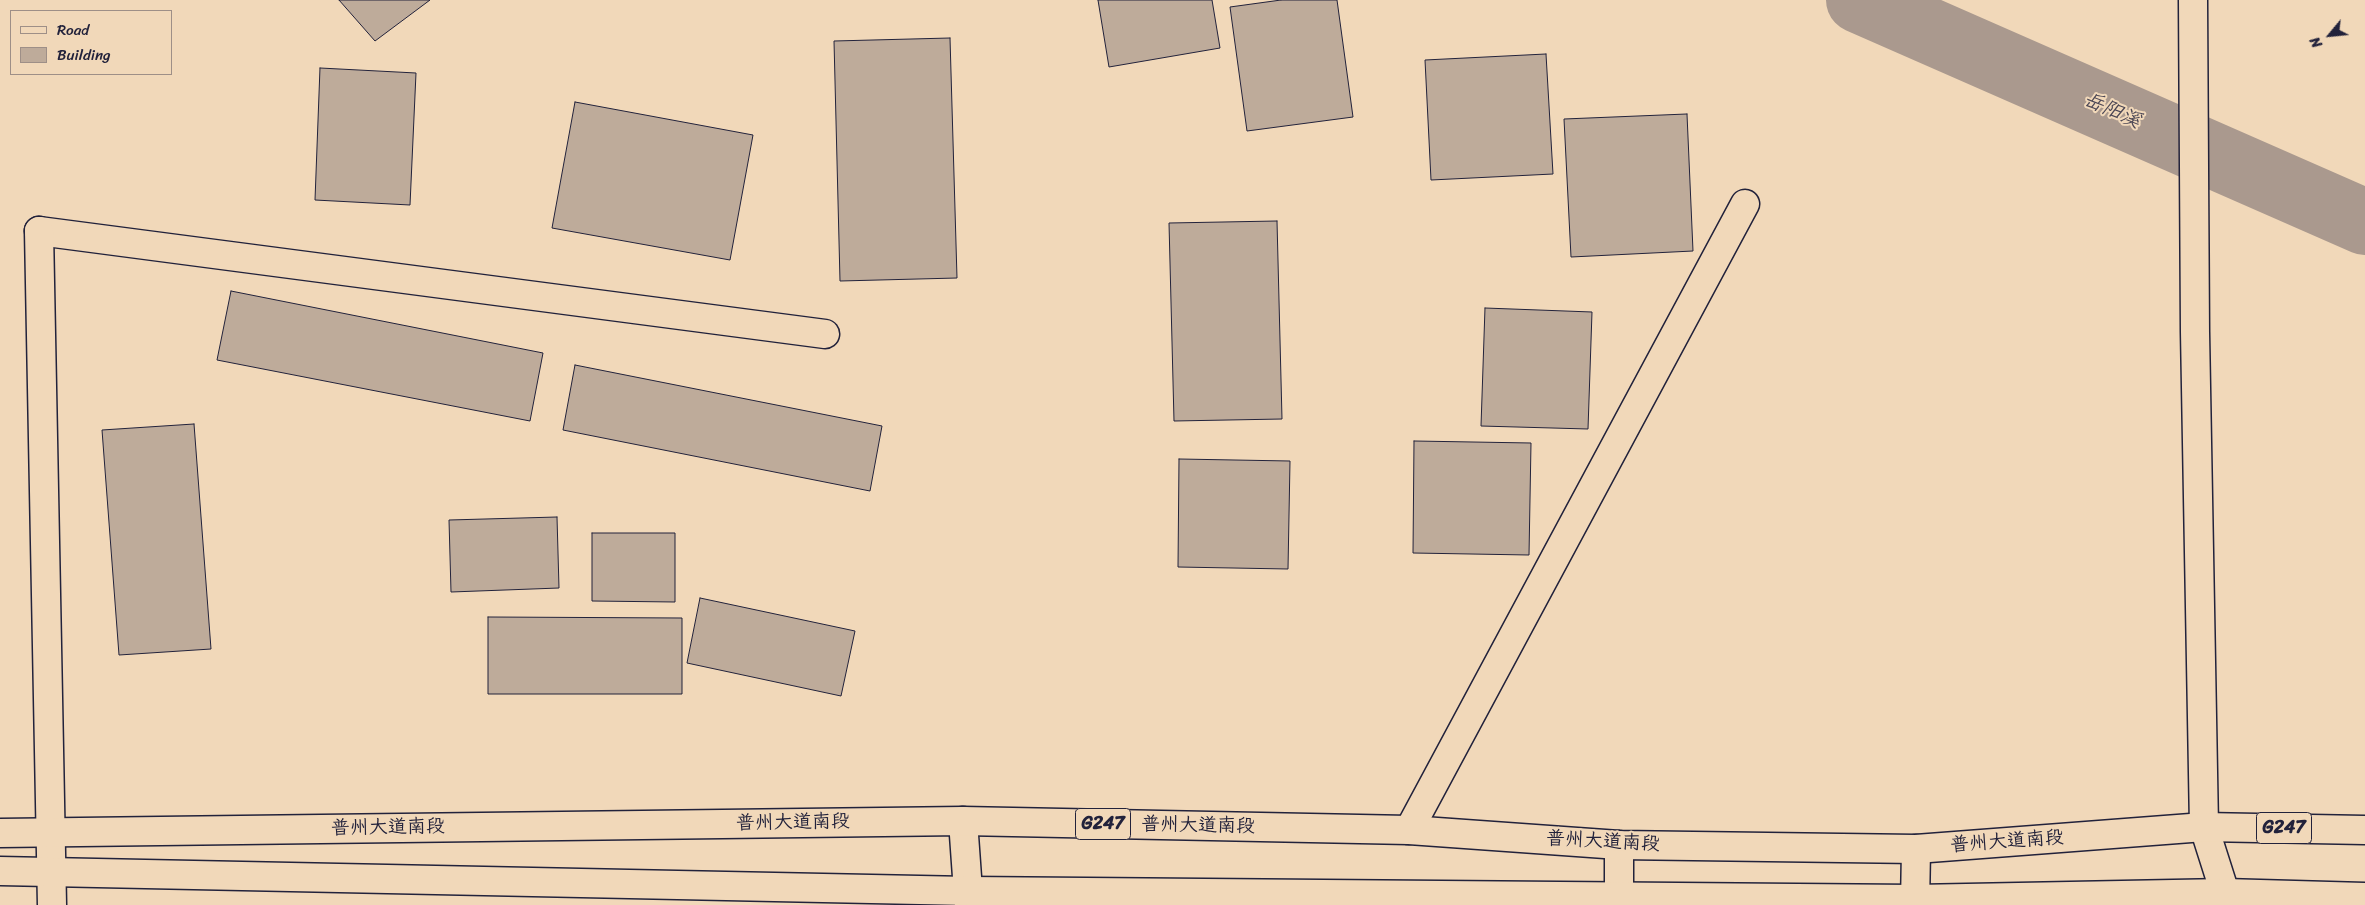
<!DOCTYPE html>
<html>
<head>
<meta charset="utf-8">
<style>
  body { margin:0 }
  #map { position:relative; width:2365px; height:905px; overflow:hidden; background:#f1d8b9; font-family:Sriracha,sans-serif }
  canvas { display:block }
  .legend { position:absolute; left:10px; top:10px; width:162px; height:65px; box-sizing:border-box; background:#f1d8b9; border:1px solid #9e8f87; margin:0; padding:6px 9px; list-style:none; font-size:15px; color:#22223b }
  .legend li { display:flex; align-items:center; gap:10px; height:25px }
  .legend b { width:25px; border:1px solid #9e8f87 }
  .north { position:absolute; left:2305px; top:10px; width:50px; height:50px; -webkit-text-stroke:4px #f1d8b9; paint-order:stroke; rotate:242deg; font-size:14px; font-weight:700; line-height:20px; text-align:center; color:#22223b }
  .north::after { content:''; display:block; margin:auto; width:18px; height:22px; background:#22223b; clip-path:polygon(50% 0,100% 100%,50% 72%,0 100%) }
</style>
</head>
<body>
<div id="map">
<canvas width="2365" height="905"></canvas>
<ul class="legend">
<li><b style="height:6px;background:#f1d8b9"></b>Road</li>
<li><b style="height:14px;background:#beab9a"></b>Building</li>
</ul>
<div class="north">N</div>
</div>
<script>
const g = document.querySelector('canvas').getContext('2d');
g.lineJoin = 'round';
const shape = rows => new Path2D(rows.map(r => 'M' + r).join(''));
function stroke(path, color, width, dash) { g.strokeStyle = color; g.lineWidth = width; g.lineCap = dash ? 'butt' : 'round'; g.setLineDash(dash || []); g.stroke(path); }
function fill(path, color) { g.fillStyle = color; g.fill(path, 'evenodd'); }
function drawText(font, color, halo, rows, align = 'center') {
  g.font = font + ' Sriracha,"LXGW WenKai TC",sans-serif'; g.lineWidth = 4; g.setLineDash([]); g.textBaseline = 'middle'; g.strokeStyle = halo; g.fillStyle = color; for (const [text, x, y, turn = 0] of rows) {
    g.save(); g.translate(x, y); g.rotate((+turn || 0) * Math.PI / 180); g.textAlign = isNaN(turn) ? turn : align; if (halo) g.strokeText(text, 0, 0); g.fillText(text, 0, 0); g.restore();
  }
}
stroke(shape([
  [1859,0,2365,222]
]), '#aa998e', 66);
const building = shape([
  [339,0,430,0,375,41,339,0],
  [1098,0,1212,0,1220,48,1109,67,1098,0],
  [1281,0,1337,0,1353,117,1247,131,1230,7,1281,0],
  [950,38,957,278,840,281,834,41,950,38],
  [1546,54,1553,174,1431,180,1425,60,1546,54],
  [320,68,416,73,410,205,315,200,320,68],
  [575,102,753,135,730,260,552,228,575,102],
  [1687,114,1693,251,1571,257,1564,119,1687,114],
  [1277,221,1282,419,1174,421,1169,223,1277,221],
  [231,291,543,353,530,421,217,360,231,291],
  [1485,308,1592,312,1588,429,1481,426,1485,308],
  [575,365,882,426,870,491,563,430,575,365],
  [194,424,211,649,119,655,102,430,194,424],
  [1414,441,1531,443,1529,555,1413,553,1414,441],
  [1179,459,1290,461,1288,569,1178,567,1179,459],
  [557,517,559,588,451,592,449,520,557,517],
  [592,533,675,533,675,602,592,601,592,533],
  [700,598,855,631,841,696,687,663,700,598],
  [488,617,682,618,682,694,488,694,488,617]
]);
fill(building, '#beab9a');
stroke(building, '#22223b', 1);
const minor = shape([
  [39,231,825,334],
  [963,821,969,905],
  [1409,830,1745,204],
  [1619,905,1619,845],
  [1915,905,1916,849]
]);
const tertiary = shape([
  [2193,0,2195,332,2204,827],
  [39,231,52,905]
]);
const secondary = shape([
  [2204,827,2225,893,2231,905]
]);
const trunk = shape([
  [0,833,963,821,1409,830,1619,845,1916,849,2204,827,2365,830],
  [0,871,968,891,1915,899,2225,893,2365,897]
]);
stroke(minor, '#22223b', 31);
stroke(tertiary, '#22223b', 31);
stroke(secondary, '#22223b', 31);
stroke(trunk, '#22223b', 31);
stroke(minor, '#f1d8b9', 28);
stroke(tertiary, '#f1d8b9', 28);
stroke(secondary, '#f1d8b9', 28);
stroke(trunk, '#f1d8b9', 28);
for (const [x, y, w] of [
  [1103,824,55],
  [2284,828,55]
]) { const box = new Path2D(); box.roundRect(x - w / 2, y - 15.5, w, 31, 4); g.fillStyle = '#f1d8b9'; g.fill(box); stroke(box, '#22223b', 1); }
drawText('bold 18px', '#22223b', null, [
  ["G247",1103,824],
  ["G247",2284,828]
]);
drawText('19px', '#22223b', '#f1d8b9', [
  ["普州大道南段",793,823,-1],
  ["普州大道南段",1198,826,1],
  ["普州大道南段",388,828,-1],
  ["普州大道南段",1603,842,3],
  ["普州大道南段",2007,842,-4]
]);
drawText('italic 20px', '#4b4654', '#f1d8b9', [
  ["岳阳溪",2112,111,24]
]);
</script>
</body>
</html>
